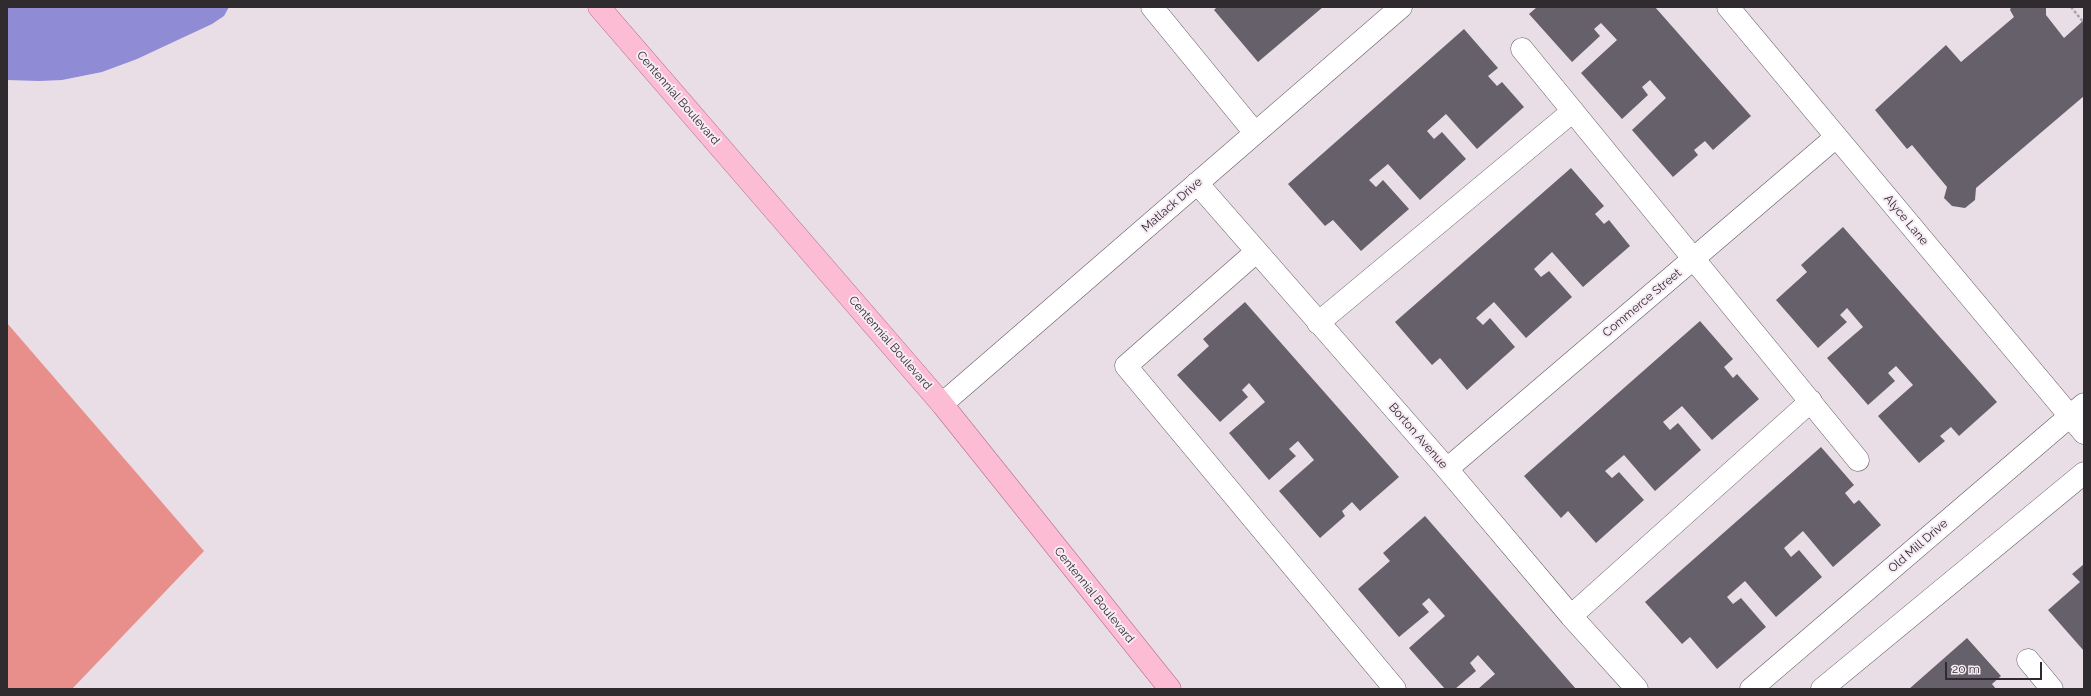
<!DOCTYPE html>
<html>
<head>
<meta charset="utf-8">
<style>
  body { margin:0 }
  #map { position:relative; width:2091px; height:696px; overflow:hidden; background:#e9dee6; font-family:Raleway,sans-serif }
  canvas { display:block }
  .frame { position:absolute; inset:0; border:8px solid #2f2b2e; pointer-events:none }
  .scale { position:absolute; left:1945px; top:662px; width:97px; height:18px; box-sizing:border-box; border:2px solid #2f2b2e; border-top:0; padding-left:5px; font-size:12px; line-height:14px; white-space:nowrap; color:#2f2b2e; -webkit-text-stroke:3px #f6ebf4; paint-order:stroke }
</style>
</head>
<body>
<div id="map">
<canvas width="2091" height="696"></canvas>
<div class="frame"></div>
<div class="scale">20 m</div>
</div>
<script>
const g = document.querySelector('canvas').getContext('2d');
g.lineJoin = 'round';
function fill(path, color) { g.fillStyle = color; g.fill(path, 'evenodd'); }
const shape = rows => new Path2D(rows.map(r => 'M' + r).join(''));
function stroke(path, color, width, dash) { g.strokeStyle = color; g.lineWidth = width; g.lineCap = dash ? 'butt' : 'round'; g.setLineDash(dash || []); g.stroke(path); }
function drawText(font, color, halo, rows, align = 'center') {
  g.font = font + ' Raleway,sans-serif'; g.lineWidth = 4; g.setLineDash([]); g.textBaseline = 'middle'; g.strokeStyle = halo; g.fillStyle = color; for (const [text, x, y, turn = 0] of rows) {
    g.save(); g.translate(x, y); g.rotate((+turn || 0) * Math.PI / 180); g.textAlign = isNaN(turn) ? turn : align; if (halo) g.strokeText(text, 0, 0); g.fillText(text, 0, 0); g.restore();
  }
}
fill(shape([
  [7,323,204,551,72,689,7,689]
]), '#e88e8b');
fill(shape([
  [7,7,229,7,224,16,212,24,137,59,102,72,62,80,39,81,7,80]
]), '#8f8bd5');
fill(shape([
  [1217,7,1323,7,1258,62,1214,10],
  [1537,7,1655,7,1751,116,1713,150,1705,141,1694,150,1698,155,1673,177,1632,130,1666,98,1650,80,1642,87,1648,95,1622,119,1581,73,1617,40,1601,23,1594,29,1600,36,1572,62,1529,14],
  [2011,7,2046,7,2046,15,2064,38,2084,20,2084,96,1976,188,1975,200,1965,208,1952,206,1944,198,1947,187,1912,145,1907,149,1875,110,1946,45,1961,62,2014,17,2010,10],
  [1464,29,1498,68,1488,76,1497,86,1502,82,1524,107,1477,149,1446,114,1427,131,1434,139,1442,132,1466,159,1420,200,1388,164,1369,180,1376,187,1383,180,1409,209,1361,251,1333,220,1325,226,1288,184],
  [1571,168,1604,206,1595,214,1604,224,1609,220,1630,246,1583,287,1552,252,1534,269,1541,277,1549,271,1572,297,1526,338,1494,302,1476,318,1483,325,1490,318,1515,347,1467,390,1440,358,1432,365,1395,322],
  [1843,227,1997,402,1959,436,1951,427,1940,436,1945,441,1919,463,1878,416,1913,385,1896,366,1888,373,1895,381,1868,405,1827,358,1863,327,1847,308,1840,315,1847,322,1818,348,1776,300,1807,272,1801,265],
  [1245,302,1399,477,1360,511,1352,502,1342,511,1345,516,1320,538,1279,491,1314,460,1298,441,1289,449,1296,456,1269,480,1229,433,1265,402,1249,383,1242,390,1248,397,1220,422,1177,375,1209,346,1203,339],
  [1700,321,1733,359,1724,367,1733,378,1737,374,1759,399,1712,440,1682,406,1663,422,1670,430,1678,423,1701,450,1655,491,1624,455,1605,471,1612,478,1619,472,1644,500,1596,543,1568,511,1561,518,1524,476],
  [1821,447,1854,485,1845,493,1854,504,1859,500,1881,525,1833,567,1803,531,1784,548,1791,557,1799,550,1822,577,1776,617,1745,581,1727,597,1733,604,1741,598,1766,627,1717,669,1690,637,1682,644,1645,602],
  [1425,516,1576,689,1478,689,1495,674,1478,655,1470,663,1476,671,1455,689,1445,689,1409,648,1445,616,1429,598,1422,604,1429,612,1399,637,1358,589,1390,561,1383,553],
  [2084,564,2084,651,2048,610,2080,582,2072,574],
  [1967,638,2001,676,1992,684,1996,689,1909,689]
]), '#65606a');
const minor = shape([
  [1152,7,1255,133],
  [1728,7,2084,433],
  [1522,49,1858,460],
  [1197,183,1447,469,1571,616,1637,689],
  [1256,252,1126,366,1395,689],
  [1318,323,1573,111],
  [942,404,1401,7],
  [1447,469,1836,137],
  [1571,616,1811,401],
  [2028,660,2052,689],
  [1751,689,2084,404],
  [1822,689,2084,473]
]);
const major = shape([
  [599,7,942,404,1170,689]
]);
stroke(minor, '#625860', 23);
stroke(major, '#b36c86', 23);
stroke(shape([
  [2071,7,2084,23]
]), '#aba3a9', 2.5, [3, 2]);
stroke(minor, '#fff', 22);
stroke(major, '#fcbcd3', 22);
drawText('12px', '#2f2b2e', '#f6ebf4', [
  ["Centennial Boulevard",678,98,49],
  ["Matlack Drive",1172,205,-41],
  ["Alyce Lane",1906,220,50],
  ["Commerce Street",1642,303,-40],
  ["Centennial Boulevard",890,343,49],
  ["Borton Avenue",1418,436,49],
  ["Old Mill Drive",1918,546,-41],
  ["Centennial Boulevard",1094,595,51]
]);
</script>
</body>
</html>
